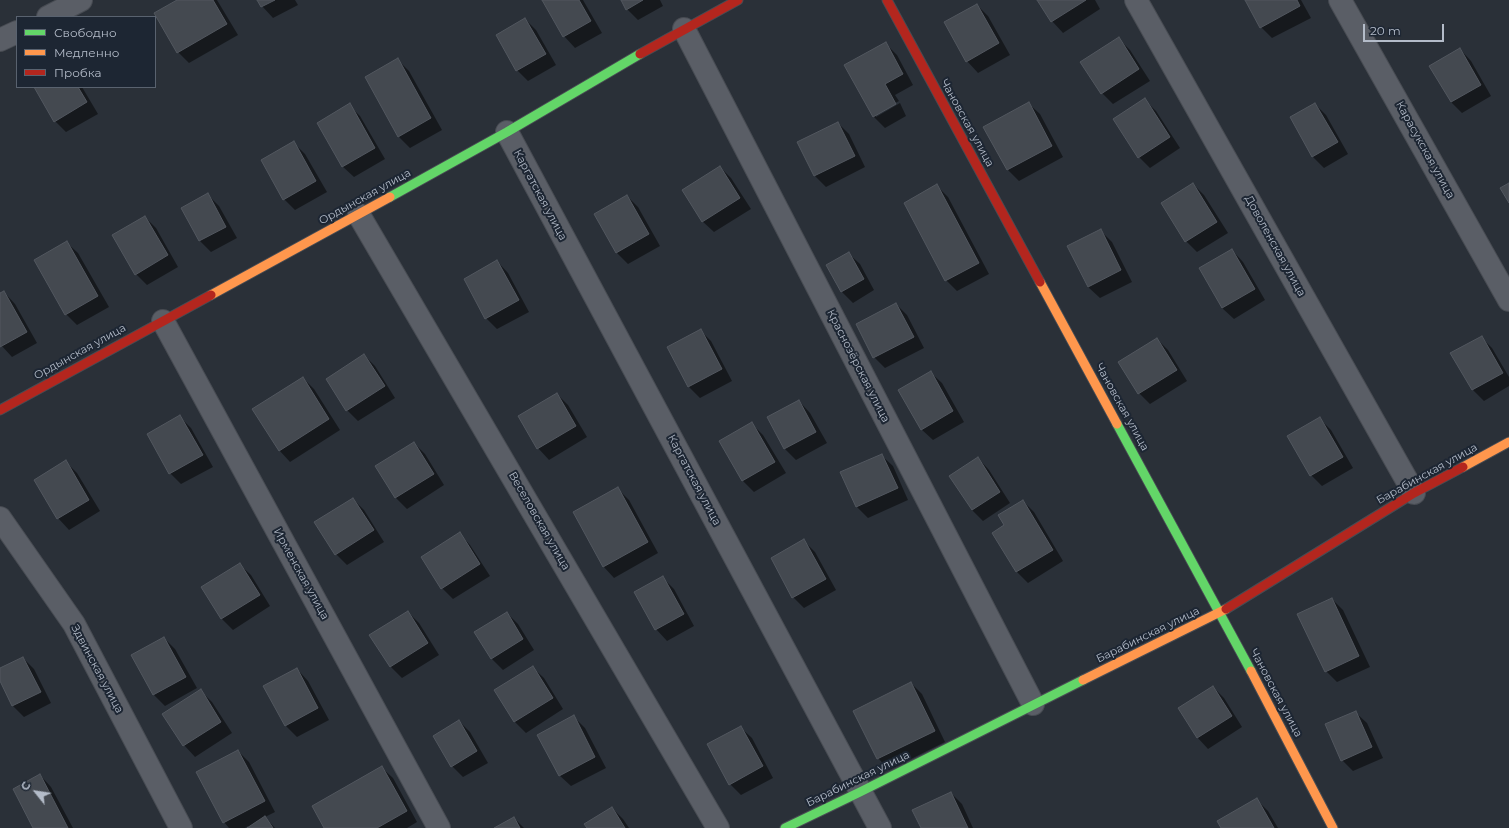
<!DOCTYPE html>
<html>
<head>
<meta charset="utf-8">
<style>
  body { margin:0 }
  #map { position:relative; width:1509px; height:828px; overflow:hidden; background:#2a3038; font-family:Montserrat,sans-serif }
  canvas { display:block }
  .legend { position:absolute; left:16px; top:16px; width:140px; height:72px; box-sizing:border-box; background:#1d2633; border:1px solid #59626f; margin:0; padding:5px 7px; list-style:none; font-size:12px; color:#b4bcc9 }
  .legend li { display:flex; align-items:center; gap:8px; height:20px }
  .legend b { width:20px; border:1px solid #59626f }
  .north { position:absolute; left:16px; top:772px; width:40px; height:40px; -webkit-text-stroke:3px #1d2633; paint-order:stroke; rotate:300deg; font-size:11px; font-weight:700; line-height:16px; text-align:center; color:#b4bcc9 }
  .north::after { content:''; display:block; margin:auto; width:14px; height:18px; background:#b4bcc9; clip-path:polygon(50% 0,100% 100%,50% 72%,0 100%) }
  .scale { position:absolute; left:1363px; top:24px; width:81px; height:18px; box-sizing:border-box; border:2px solid #b4bcc9; border-top:0; padding-left:5px; font-size:12px; line-height:14px; white-space:nowrap; color:#b4bcc9; -webkit-text-stroke:3px #1d2633; paint-order:stroke }
</style>
</head>
<body>
<div id="map">
<canvas width="1509" height="828"></canvas>
<ul class="legend">
<li><b style="height:5px;background:#63d668"></b>Свободно</li>
<li><b style="height:5px;background:#ff974d"></b>Медленно</li>
<li><b style="height:5px;background:#b3261e"></b>Пробка</li>
</ul>
<div class="north">С</div>
<div class="scale">20 m</div>
</div>
<script>
const g = document.querySelector('canvas').getContext('2d');
g.lineJoin = 'round';
function fill(path, color) { g.fillStyle = color; g.fill(path, 'evenodd'); }
const shape = rows => new Path2D(rows.map(r => 'M' + r).join(''));
function stroke(path, color, width, dash) { g.strokeStyle = color; g.lineWidth = width; g.lineCap = dash ? 'butt' : 'round'; g.setLineDash(dash || []); g.stroke(path); }
function drawText(font, color, halo, rows, align = 'center') {
  g.font = font + ' Montserrat,sans-serif'; g.lineWidth = 4; g.setLineDash([]); g.textBaseline = 'middle'; g.strokeStyle = halo; g.fillStyle = color; for (const [text, x, y, turn = 0] of rows) {
    g.save(); g.translate(x, y); g.rotate((+turn || 0) * Math.PI / 180); g.textAlign = isNaN(turn) ? turn : align; if (halo) g.strokeText(text, 0, 0); g.fillText(text, 0, 0); g.restore();
  }
}
fill(shape([
  [179,0,217,0,238,35,189,63,178,52],
  [258,0,295,0,298,5,273,18,262,6],
  [543,0,583,0,602,33,575,48,564,36],
  [622,0,660,0,663,6,638,20,627,9],
  [1038,0,1095,0,1100,9,1063,33,1052,21],
  [1246,0,1301,0,1311,18,1272,38,1261,27],
  [977,5,988,16,1010,55,978,73,967,61],
  [525,19,536,30,556,65,528,81,517,70],
  [1119,39,1130,50,1150,81,1113,104,1102,93],
  [886,44,897,55,913,85,895,95,899,101,876,114,876,117,900,103,906,116,885,128,874,117],
  [1460,49,1471,61,1491,96,1462,113,1451,102],
  [398,60,409,71,442,130,410,148,399,137,366,77],
  [35,87,82,87,98,114,66,132,55,121],
  [1145,100,1156,111,1180,148,1150,168,1139,157],
  [1028,103,1040,114,1063,157,1019,181,1008,170,984,127],
  [1315,104,1326,115,1348,154,1324,168,1313,157,1291,118],
  [349,105,360,116,385,159,354,177,342,166],
  [838,123,849,134,865,167,826,187,815,176,799,143],
  [294,143,305,154,327,192,295,210,284,199],
  [720,167,731,178,751,209,714,232,702,221],
  [1193,184,1204,195,1228,233,1197,252,1186,241],
  [937,186,948,197,989,274,957,291,946,280],
  [208,195,219,206,237,238,211,252,200,241,182,209],
  [627,196,638,207,660,246,628,264,617,253,595,214],
  [145,217,156,228,178,267,147,285,136,274],
  [1101,231,1112,242,1132,282,1100,298,1088,287,1069,247],
  [66,242,78,253,109,307,77,325,66,314],
  [1232,250,1243,262,1265,300,1234,319,1222,308],
  [848,253,860,264,874,290,853,303,842,292,827,265],
  [497,261,508,273,529,312,497,329,486,318],
  [4,292,15,304,37,343,12,357,0,344,0,295],
  [896,304,907,315,924,348,885,368,874,357],
  [700,330,711,341,732,381,700,398,689,387,668,347],
  [1481,337,1492,348,1509,377,1509,386,1484,401,1473,390],
  [1157,339,1168,350,1187,381,1150,404,1139,393],
  [364,355,375,366,395,398,358,421,347,410],
  [930,372,942,383,964,422,933,440,921,429],
  [303,378,314,389,340,430,290,462,279,450],
  [557,394,568,405,587,437,549,460,538,448],
  [799,401,810,413,827,443,796,460,785,449,768,418],
  [180,417,191,428,213,467,181,484,170,473],
  [1320,419,1331,430,1353,468,1322,486,1311,475],
  [752,424,763,435,786,473,754,492,743,481,721,442],
  [414,443,425,454,444,485,407,509,396,498,377,466],
  [881,455,893,466,908,500,868,518,857,507],
  [978,458,989,470,1010,503,983,521,972,510],
  [66,462,77,473,100,511,69,530,58,518],
  [618,489,629,500,658,553,614,578,603,566],
  [353,499,364,510,384,542,347,565,336,554],
  [1023,501,1034,512,1063,561,1028,583,1017,572,994,533,1006,526],
  [459,533,470,545,490,576,453,599,442,588],
  [803,540,815,552,836,590,804,608,793,597],
  [239,564,251,575,270,606,233,630,222,619,202,588],
  [663,578,674,589,694,626,667,641,656,629],
  [1332,599,1343,610,1370,667,1337,682,1326,671],
  [408,612,419,623,439,655,402,678,391,667,371,636],
  [507,613,518,624,534,650,503,670,492,659,475,633],
  [164,638,175,649,197,688,165,706,154,695,132,656],
  [23,658,34,669,51,703,24,717,13,706,0,679,0,669],
  [532,667,544,678,563,709,526,733,515,722,495,691],
  [297,669,308,681,329,720,297,737,286,726,265,687],
  [911,683,922,694,945,742,889,770,878,758],
  [1213,687,1224,698,1242,727,1208,749,1197,737],
  [201,691,212,702,232,733,195,757,184,745],
  [1355,712,1367,723,1383,758,1353,771,1342,760],
  [574,717,585,728,606,768,571,786,559,775],
  [459,721,470,732,488,763,463,777,452,766],
  [740,727,752,738,773,778,741,795,730,784],
  [238,751,249,762,275,812,265,817,275,828,249,828,248,826,245,828,229,828,224,822],
  [381,767,393,778,417,822,407,828,326,828],
  [40,775,51,787,73,828,35,828],
  [951,793,962,804,973,828,922,828],
  [1257,800,1268,811,1278,828,1222,828],
  [612,808,623,819,629,828,588,828],
  [514,818,524,828,496,828]
]), '#0007');
const building = shape([
  [177,0,213,0,227,24,177,53,154,13,177,0],
  [257,0,275,0,261,7,257,0],
  [542,0,579,0,591,21,563,37,542,0],
  [621,0,643,0,626,10,621,0],
  [1037,0,1086,0,1051,22,1037,0],
  [1245,0,1297,0,1300,6,1260,28,1245,0],
  [977,4,999,43,966,62,944,22,977,4],
  [525,18,546,54,516,71,496,35,525,18],
  [1119,37,1139,69,1101,94,1080,62,1119,37],
  [886,42,903,74,885,84,896,104,873,117,844,65,886,42],
  [1460,48,1481,85,1451,102,1429,66,1460,48],
  [398,58,431,118,398,137,365,77,398,58],
  [34,87,78,87,87,102,54,122,34,87],
  [1145,98,1170,137,1138,158,1113,119,1145,98],
  [1029,102,1052,146,1007,170,983,127,1029,102],
  [350,103,375,148,342,167,317,123,350,103],
  [1315,103,1338,142,1312,157,1290,117,1315,103],
  [838,122,855,156,814,176,797,142,838,122],
  [294,141,316,181,283,200,261,160,294,141],
  [720,166,740,198,702,222,682,190,720,166],
  [1193,183,1217,222,1185,242,1161,203,1193,183],
  [1509,183,1509,203,1500,188,1509,183],
  [937,184,979,263,945,281,904,203,937,184],
  [208,193,226,227,199,241,181,208,208,193],
  [627,195,649,234,616,253,594,214,627,195],
  [145,216,168,255,135,275,112,235,145,216],
  [1101,229,1121,270,1088,287,1067,246,1101,229],
  [67,241,98,296,65,315,34,260,67,241],
  [1232,249,1255,289,1222,308,1199,268,1232,249],
  [849,252,864,279,841,292,826,265,849,252],
  [497,260,519,300,485,319,464,279,497,260],
  [4,291,27,332,0,347,0,293,4,291],
  [896,303,914,337,873,358,856,324,896,303],
  [701,329,722,369,688,387,667,347,701,329],
  [1482,336,1503,373,1472,390,1450,353,1482,336],
  [1157,338,1177,370,1138,394,1118,362,1157,338],
  [364,354,385,386,346,411,326,379,364,354],
  [931,371,953,411,921,430,898,390,931,371],
  [303,377,329,419,279,451,252,409,303,377],
  [557,393,576,426,537,449,518,416,557,393],
  [799,400,816,432,784,449,767,417,799,400],
  [180,415,203,455,169,474,147,434,180,415],
  [1320,417,1343,457,1310,476,1287,436,1320,417],
  [752,422,775,462,742,481,719,441,752,422],
  [414,442,434,474,395,498,375,466,414,442],
  [882,454,898,488,856,507,840,472,882,454],
  [978,457,1000,492,972,510,949,476,978,457],
  [66,460,89,500,57,519,34,480,66,460],
  [618,487,648,542,603,567,573,512,618,487],
  [353,498,374,530,335,555,314,522,353,498],
  [1023,500,1053,550,1016,572,992,533,1004,525,998,515,1023,500],
  [460,532,480,564,441,589,421,557,460,532],
  [804,539,826,579,792,598,771,558,804,539],
  [240,563,260,595,221,619,201,587,240,563],
  [663,576,684,614,655,630,634,592,663,576],
  [1332,598,1359,656,1325,672,1297,614,1332,598],
  [408,611,428,643,390,667,369,635,408,611],
  [507,612,523,639,491,659,474,632,507,612],
  [164,637,186,677,153,695,131,655,164,637],
  [23,657,41,692,12,706,0,681,0,668,23,657],
  [533,666,553,698,514,722,494,690,533,666],
  [297,668,318,708,285,726,263,686,297,668],
  [911,682,935,731,877,759,853,711,911,682],
  [1213,686,1232,716,1197,738,1178,708,1213,686],
  [201,689,221,722,183,746,162,714,201,689],
  [1356,711,1372,747,1341,761,1325,724,1356,711],
  [574,715,595,757,559,776,537,735,574,715],
  [459,720,477,751,451,767,433,736,459,720],
  [741,726,763,766,729,785,707,744,741,726],
  [238,750,265,801,223,823,196,772,238,750],
  [382,766,407,811,377,828,324,828,312,806,382,766],
  [40,774,68,828,33,828,13,789,40,774],
  [951,792,968,828,921,828,912,810,951,792],
  [1257,798,1274,828,1221,828,1217,821,1257,798],
  [612,807,625,828,587,828,584,824,612,807],
  [265,816,273,828,247,828,265,816],
  [514,817,520,828,494,828,514,817]
]);
fill(building, '#444950');
stroke(building, '#52575f', 1);
const street = shape([
  [1136,0,1414,493],
  [1340,0,1509,300],
  [48,17,81,0],
  [684,29,1033,704],
  [0,40,17,32],
  [507,132,880,828],
  [359,215,718,828],
  [163,321,439,828],
  [0,518,74,624,181,828]
]);
const fast = shape([
  [390,197,507,132,640,54],
  [1117,424,1251,671],
  [785,828,860,792,1083,680]
]);
const slow = shape([
  [1040,282,1117,424],
  [211,295,390,197],
  [1463,467,1509,442],
  [1251,671,1333,828],
  [1083,680,1226,609]
]);
const jam = shape([
  [887,0,1040,282],
  [640,54,738,0],
  [0,410,211,295],
  [1226,609,1414,493,1463,467]
]);
stroke(street, '#484c53', 24);
stroke(fast, '#484c53', 11);
stroke(slow, '#484c53', 11);
stroke(jam, '#484c53', 11);
stroke(street, '#5a5e66', 22);
stroke(fast, '#63d668', 9);
stroke(slow, '#ff974d', 9);
stroke(jam, '#b3261e', 9);
drawText('11px', '#b4bcc9', '#1d2633', [
  ["Чановская улица",967,123,61],
  ["Карасукская улица",1425,150,61],
  ["Каргатская улица",540,195,62],
  ["Ордынская улица",365,197,-29],
  ["Доволенская улица",1275,246,61],
  ["Ордынская улица",80,352,-29],
  ["Краснозёрская улица",858,366,63],
  ["Чановская улица",1122,407,61],
  ["Барабинская улица",1427,474,-29],
  ["Каргатская улица",694,480,62],
  ["Веселовская улица",539,521,60],
  ["Ирменская улица",301,574,61],
  ["Барабинская улица",1148,635,-26],
  ["Здвинская улица",97,669,62],
  ["Чановская улица",1276,693,62],
  ["Барабинская улица",858,779,-26]
]);
</script>
</body>
</html>
